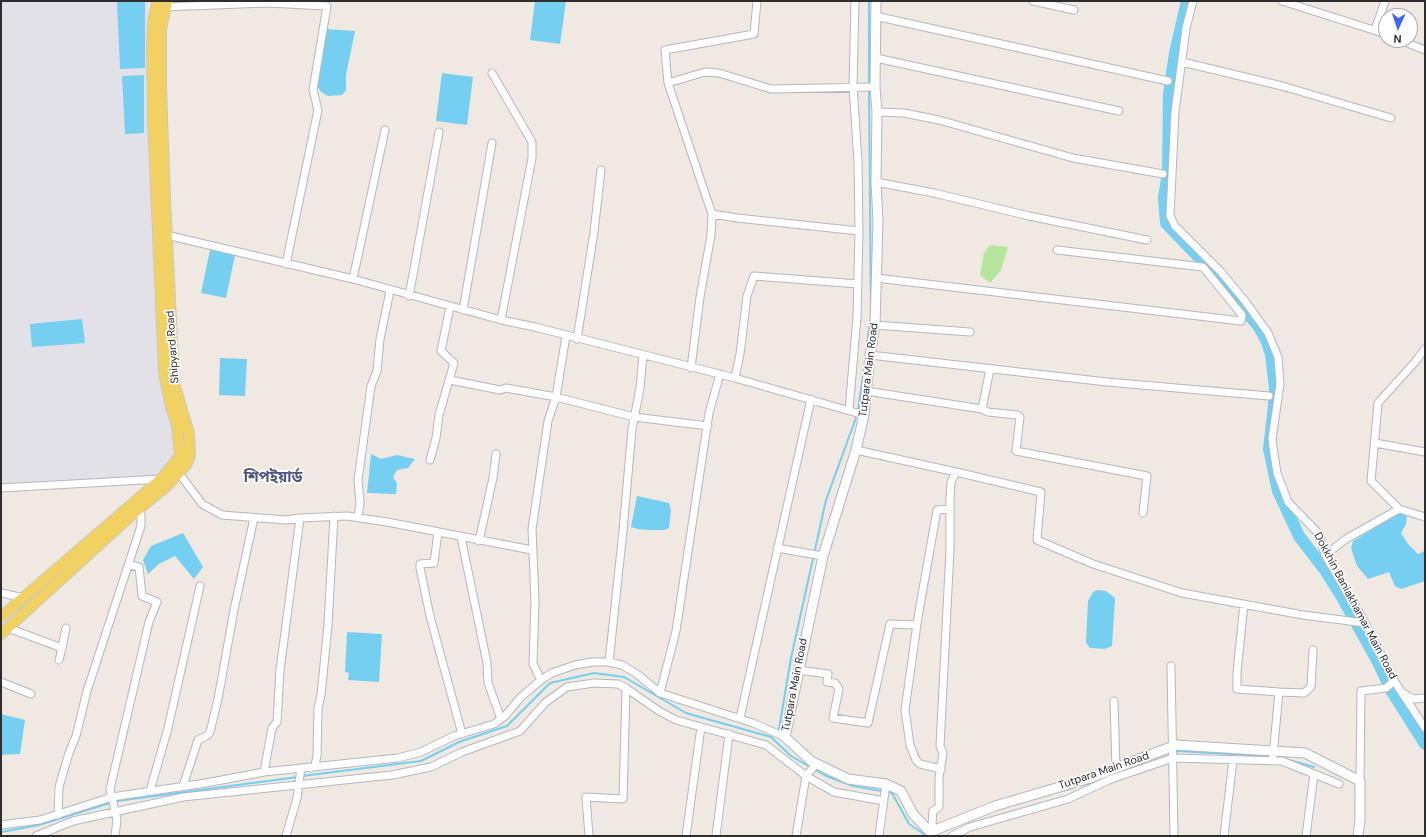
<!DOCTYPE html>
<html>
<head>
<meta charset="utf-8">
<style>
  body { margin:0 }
  #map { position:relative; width:1426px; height:837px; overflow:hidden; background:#efe9e1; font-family:"DM Sans",sans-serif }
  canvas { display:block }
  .frame { position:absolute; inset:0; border:2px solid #2e2e2e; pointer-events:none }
  .north { position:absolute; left:1378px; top:8px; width:40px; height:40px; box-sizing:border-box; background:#fff; border:1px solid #ababab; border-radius:50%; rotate:183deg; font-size:11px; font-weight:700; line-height:16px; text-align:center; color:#2e2e2e }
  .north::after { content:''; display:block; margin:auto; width:14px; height:18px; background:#4264fb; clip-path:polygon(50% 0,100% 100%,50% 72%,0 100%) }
</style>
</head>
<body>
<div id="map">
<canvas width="1426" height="837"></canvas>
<div class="frame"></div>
<div class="north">N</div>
</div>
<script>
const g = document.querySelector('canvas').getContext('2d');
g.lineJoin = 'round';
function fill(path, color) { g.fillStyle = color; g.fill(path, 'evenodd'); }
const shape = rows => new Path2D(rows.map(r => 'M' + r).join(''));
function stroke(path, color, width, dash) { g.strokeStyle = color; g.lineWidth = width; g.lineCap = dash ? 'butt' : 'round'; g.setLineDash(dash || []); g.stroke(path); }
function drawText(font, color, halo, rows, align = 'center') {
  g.font = font + ' "DM Sans","Noto Sans Bengali",sans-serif'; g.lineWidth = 3.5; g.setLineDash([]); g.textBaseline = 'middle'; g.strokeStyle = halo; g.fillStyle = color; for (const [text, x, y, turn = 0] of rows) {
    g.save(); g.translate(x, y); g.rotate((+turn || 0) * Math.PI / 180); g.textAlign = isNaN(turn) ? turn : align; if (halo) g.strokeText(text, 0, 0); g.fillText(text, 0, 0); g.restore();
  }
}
fill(shape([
  [1,1,148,1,149,96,177,455,161,475,1,486]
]), '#e3e1e8');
fill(shape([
  [990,245,1008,247,1001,270,990,283,980,275,984,253]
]), '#b6e59e');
fill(shape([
  [117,1,145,1,145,68,120,69],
  [535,1,566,1,560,44,530,40],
  [326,29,355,31,346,75,346,90,342,95,328,96,321,92,317,86],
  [442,73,473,77,467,125,436,121],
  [144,75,144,133,125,134,122,76],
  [210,250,235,255,226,298,201,293],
  [82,319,85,343,32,347,30,324],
  [220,358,247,359,245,396,219,395],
  [371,454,381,459,397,455,415,459,408,468,397,470,393,477,397,483,396,494,367,493],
  [637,496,669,503,671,510,669,528,665,530,649,530,638,529,631,527],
  [1399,513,1407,516,1406,524,1401,533,1408,544,1418,554,1425,551,1425,581,1401,589,1395,586,1389,572,1368,579,1357,566,1351,548,1353,541],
  [183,533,203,567,194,579,175,556,159,564,148,574,143,560,151,546],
  [1097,590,1106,591,1115,598,1112,646,1105,649,1090,648,1086,643,1088,601,1093,592],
  [347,632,382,634,379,682,348,680,349,673,345,672],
  [1,714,25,720,20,754,1,755]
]), '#75cff0');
stroke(shape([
  [869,1,869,85],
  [867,343,871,317,869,90],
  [858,410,864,369],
  [779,729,791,658,826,500,857,415],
  [1175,751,1270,756],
  [1275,756,1314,767],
  [1113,775,1146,761],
  [302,776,421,761,459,742,507,726,550,683,594,673,624,677,686,713,771,737,791,756,826,776,853,786,882,791],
  [887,792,892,793,909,824,927,836],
  [1054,793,1104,779],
  [117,801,298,777],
  [1,832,39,825,110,803]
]), '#75cff0', 2);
stroke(shape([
  [1187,1,1175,53,1169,94,1168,172,1164,198,1166,223,1216,275,1259,327,1267,342,1271,354,1275,388,1274,406,1269,449,1278,491,1299,536,1325,570,1342,597,1378,662,1391,690,1425,744]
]), '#75cff0', 12);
const street = shape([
  [1033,1,1074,10],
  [1193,1,1186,28,1175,112,1170,216,1175,226,1221,272,1245,301,1268,333,1278,357,1280,384,1272,439,1274,454,1277,473,1288,502,1319,534,1325,555,1365,623,1393,679,1425,728],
  [1282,1,1386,34],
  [163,7,267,3,327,6,313,90,318,110,286,264],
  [875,16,1168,81],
  [1375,30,1385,1],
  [1400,40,1425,50],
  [876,58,1119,111],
  [1182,62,1282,86,1391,118],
  [492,73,532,142,532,158,501,320],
  [668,83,705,72,719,73,771,89,875,87],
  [877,112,904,113,939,120,1073,158,1163,174],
  [876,182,934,193,1029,216,1147,240],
  [712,214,737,218,859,231],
  [162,234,353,279,501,320,535,327,735,378,864,415],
  [876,278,1241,321,1242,315,1203,267,1057,250],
  [353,279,385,130],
  [409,296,439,132],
  [463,310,492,143],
  [875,325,970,332],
  [577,339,594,232,601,170],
  [870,355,1107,382,1269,396],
  [691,368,700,297,711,235,712,214,668,83,665,50,754,34,757,1],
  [990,369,982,409,988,412,1017,415,1020,417,1016,451,1147,476,1143,513],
  [735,378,740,354,747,296,754,276,858,284],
  [450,380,500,390,506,388,556,397,634,417,708,426],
  [866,391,982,409],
  [849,410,857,317,859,231,858,161,853,86,855,1],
  [1375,443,1425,452],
  [856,450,956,472,951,482,950,498,950,550,940,746,943,753,939,778,939,807,933,811,932,823,934,829],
  [430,460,436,438,439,415,454,363,441,351,450,307],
  [956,472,1041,492,1037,540,1093,564,1182,593,1303,615,1365,623],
  [179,473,202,504,222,515,286,520,300,518,347,516,387,522,532,550],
  [1,488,161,479],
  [1399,509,1371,481,1378,403,1415,362,1425,349],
  [358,517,360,503,358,480,371,386,377,371,380,339,390,291],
  [438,532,434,563,420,564,420,568,430,616,462,734],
  [461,537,487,663,488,683,501,719],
  [479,541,493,478,496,454],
  [777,548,823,556],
  [1325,555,1346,539,1399,509,1425,517],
  [1,593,24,598],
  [1244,604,1237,672,1237,689,1279,692],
  [8,628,62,648,59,660],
  [62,648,66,628],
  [609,662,623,531,632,429,640,388,643,355],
  [1171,666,1174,836],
  [798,670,828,674,827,682,835,683,839,689,833,718,868,723,890,624,917,625],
  [541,680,533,664,535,601,532,529,548,421,556,397,566,336],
  [1,682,31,694],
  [660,693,676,631,709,413,720,374],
  [1405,694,1413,699,1425,698],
  [1114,701,1116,768],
  [740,718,811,399],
  [1273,756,1279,692,1304,693,1311,687,1313,650],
  [311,768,315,765,317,756,318,708,321,695,328,625,334,516],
  [941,769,920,764,916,760,910,745,905,710,918,617,937,510,950,509],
  [264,772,272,728,277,722,280,670,300,518],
  [1360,781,1361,691,1386,688,1394,681],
  [183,786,198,740,208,735,210,732,218,699,234,610,254,518],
  [150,791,168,728,200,586],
  [58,815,59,787,69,753,76,736,87,691,141,526,141,515,136,511],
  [1,825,40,820,112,797,206,783,264,772,398,758,421,752,454,736,494,724,505,716,521,697,541,680,552,673,575,665,592,662,609,662,622,665,637,674,660,693,753,723,785,737],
  [36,836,73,821,183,797,392,775,431,767,462,752,520,731,546,702,567,687,594,683,618,684,626,688,659,711,676,720,766,745,806,776,834,792,884,801],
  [115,836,117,820,110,789,149,622,157,602,142,596,139,567,130,565],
  [286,836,297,798,301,768],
  [589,836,586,797,623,799,626,688],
  [686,836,701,727],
  [716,836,729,734],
  [796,836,806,776,816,764],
  [879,836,886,784],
  [952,836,970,827,1068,799,1111,779,1173,758,1282,761,1339,784],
  [1224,836,1233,760],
  [1306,836,1314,774]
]);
const secondary = shape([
  [876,1,875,87,877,112,876,182,878,221,875,325,870,355,864,415,856,450,823,556,785,737,811,761,848,779,886,784,901,791,913,814,930,832,995,806,1090,778,1176,745,1305,753,1360,781,1360,820,1358,836]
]);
const primary = shape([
  [1,617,161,479,180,456,177,425,171,407,164,373,153,120,152,47,153,23,157,1],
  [1,634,136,511,167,486,186,465,190,456,189,434,174,383,165,199,161,88,161,29,167,1]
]);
stroke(street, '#b4b7c1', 9);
stroke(secondary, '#b4b7c1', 11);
stroke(primary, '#c9c9c9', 12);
stroke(street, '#fff', 7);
stroke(secondary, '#fff', 9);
stroke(primary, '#f2d163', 10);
drawText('11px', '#2e2e2e', '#fff', [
  ["Shipyard Road",173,347,-94],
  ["Tutpara Main Road",869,370,-83],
  ["Dokkhin Baniakhamar Main Road",1355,606,62],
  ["Tutpara Main Road",795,685,-79],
  ["Tutpara Main Road",1104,771,-19]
]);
drawText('bold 15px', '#4d5680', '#fff', [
  ["শিপইয়ার্ড",273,478]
]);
</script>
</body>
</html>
